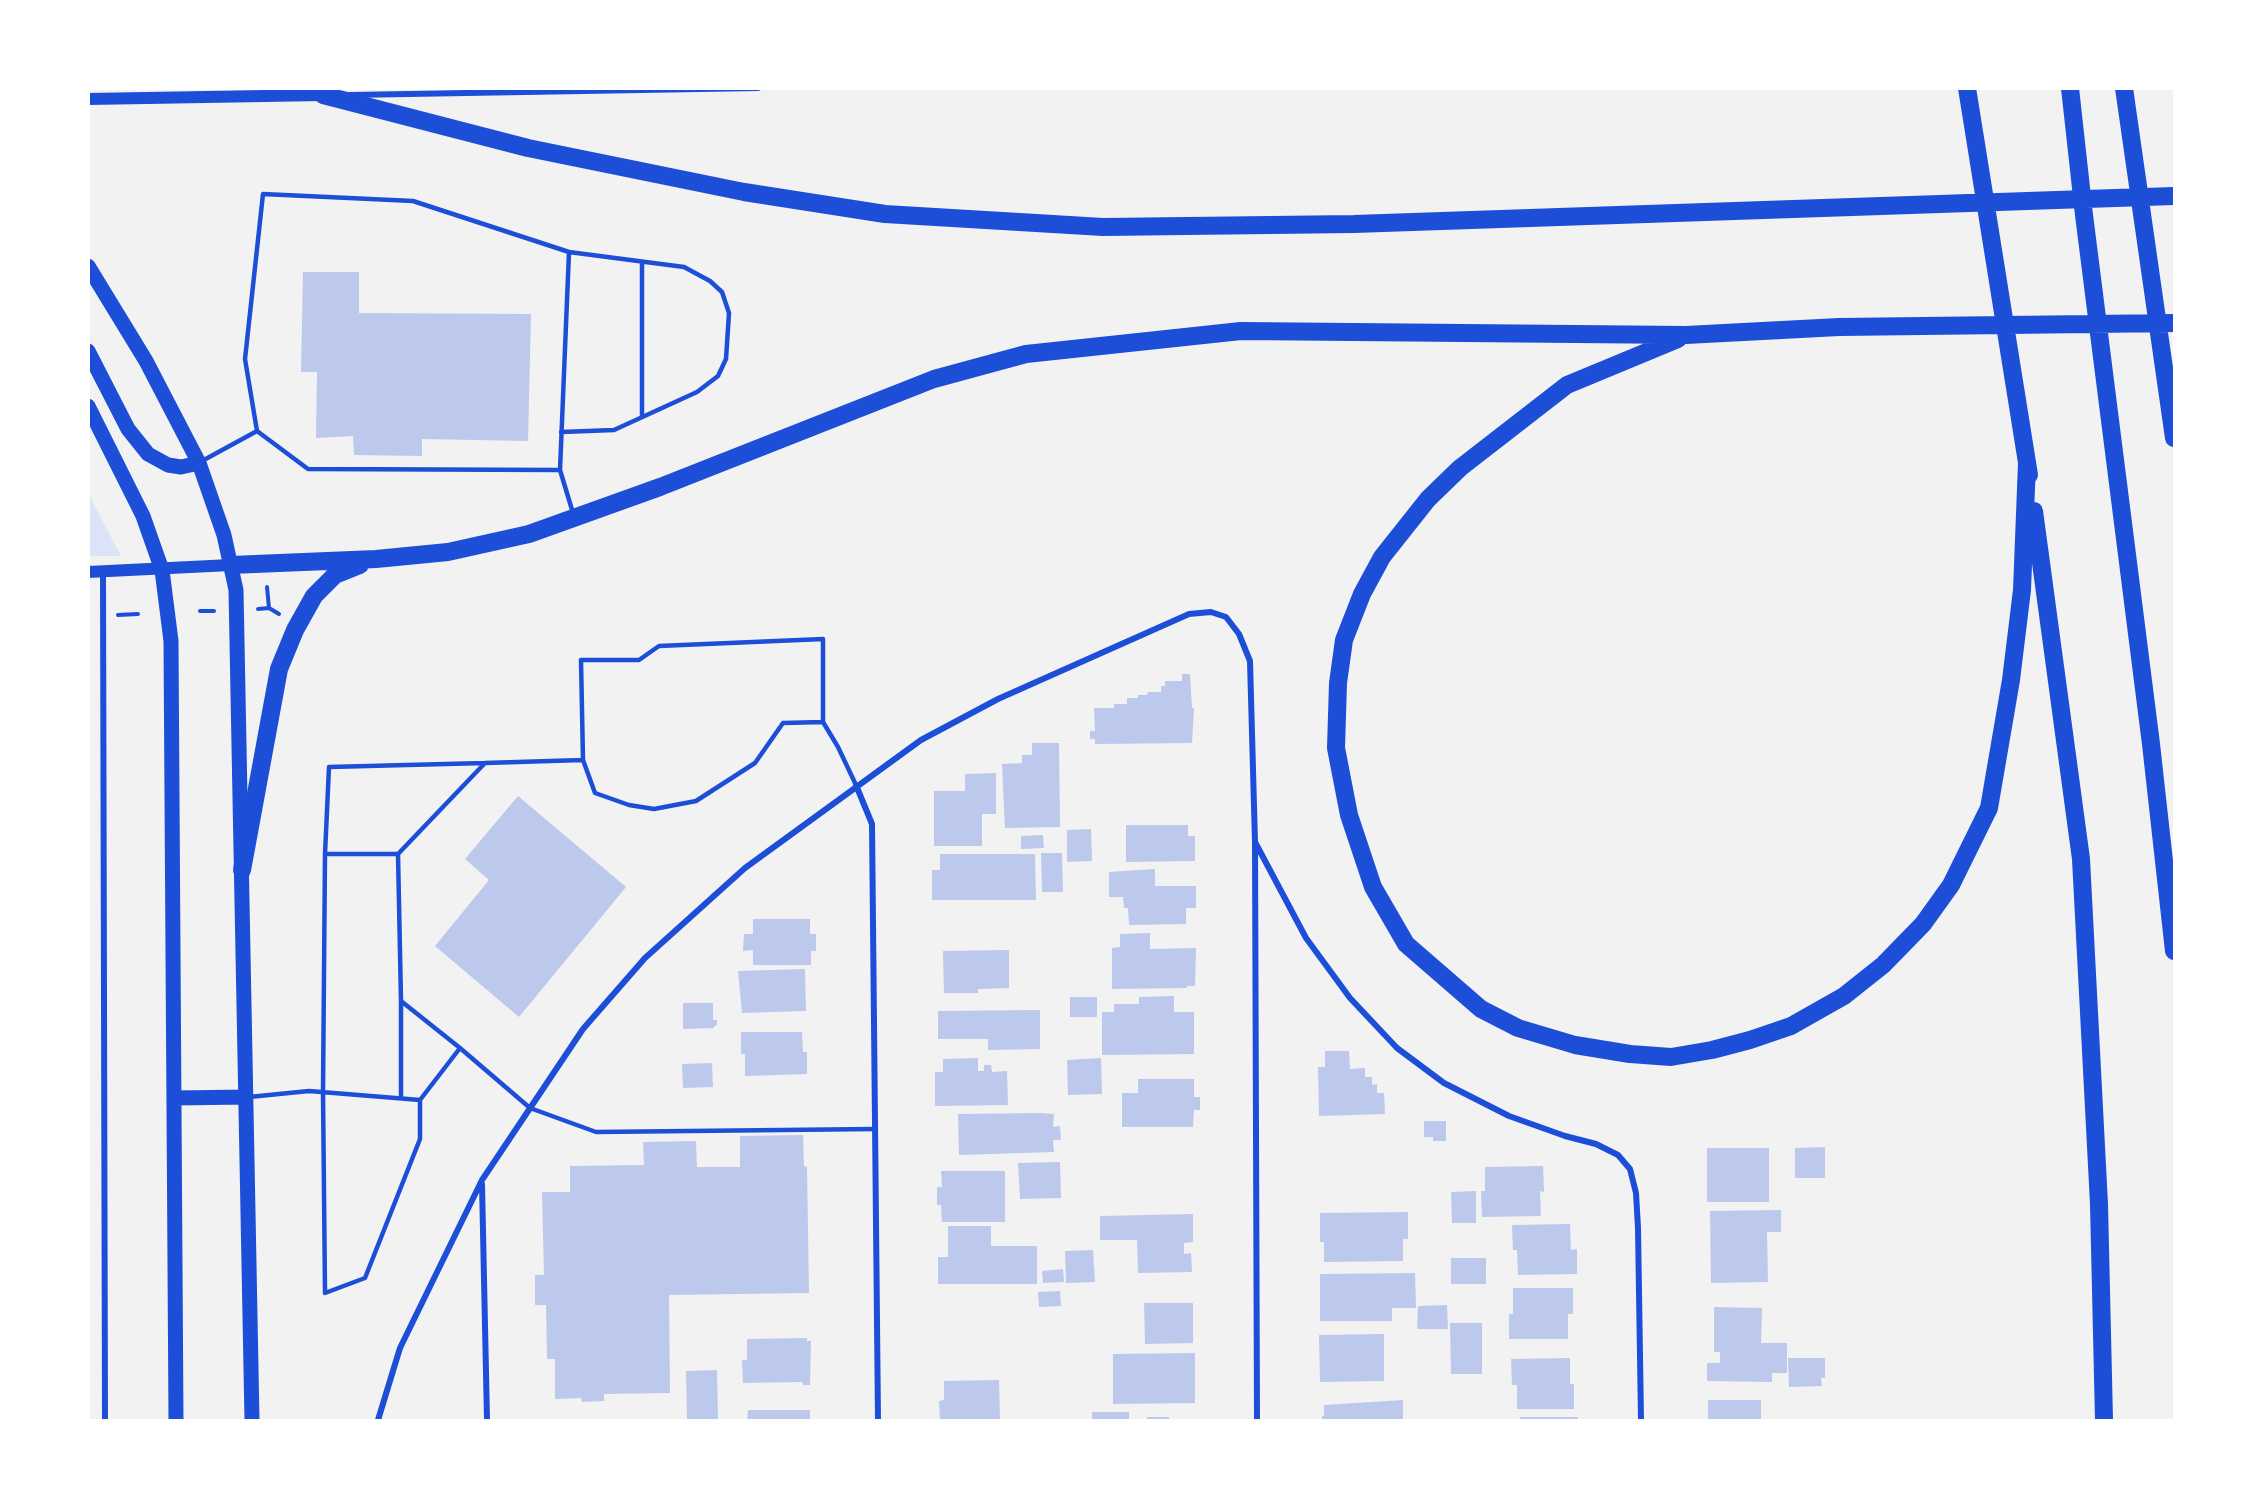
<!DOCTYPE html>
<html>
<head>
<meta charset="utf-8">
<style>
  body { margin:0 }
  #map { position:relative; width:2263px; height:1509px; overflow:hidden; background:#f2f2f2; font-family:"Public Sans",sans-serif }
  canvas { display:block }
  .frame { position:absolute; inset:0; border:90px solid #fff; pointer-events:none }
</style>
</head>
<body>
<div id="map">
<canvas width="2263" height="1509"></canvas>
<div class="frame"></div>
</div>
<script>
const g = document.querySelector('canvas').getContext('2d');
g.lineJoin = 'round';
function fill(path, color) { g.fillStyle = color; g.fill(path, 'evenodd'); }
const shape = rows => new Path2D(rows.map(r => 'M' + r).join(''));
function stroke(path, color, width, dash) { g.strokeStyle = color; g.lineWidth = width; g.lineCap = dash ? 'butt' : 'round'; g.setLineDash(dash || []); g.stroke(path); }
fill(shape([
  [88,495,89,495,121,556,89,556]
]), '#dbe4f7');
fill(shape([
  [303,272,359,272,359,313,531,314,528,441,422,439,422,456,354,455,353,436,316,438,317,372,301,372],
  [1182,674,1190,674,1192,708,1194,708,1192,743,1095,744,1095,739,1090,739,1090,731,1095,731,1094,708,1114,708,1114,704,1127,704,1127,698,1138,698,1138,695,1147,695,1148,692,1161,692,1161,686,1165,686,1165,681,1182,681],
  [1032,743,1059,743,1060,827,1005,828,1002,764,1022,763,1022,755,1032,755],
  [996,773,996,814,982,814,982,846,934,846,934,791,965,791,965,774],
  [518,796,626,887,519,1017,435,946,489,880,465,859],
  [1126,825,1188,825,1188,836,1195,836,1195,861,1126,862],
  [1091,829,1092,861,1067,862,1067,830],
  [1043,835,1044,848,1021,849,1021,836],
  [1041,853,1062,853,1063,892,1042,892],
  [940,854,1035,854,1036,900,932,900,932,870,940,870],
  [1155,869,1155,886,1196,886,1196,908,1186,908,1186,924,1129,925,1128,908,1124,908,1123,897,1109,897,1109,872],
  [753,919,810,919,810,934,816,934,816,951,811,951,811,965,753,965,753,950,743,951,744,934,753,934],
  [1150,933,1150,949,1196,948,1195,986,1187,986,1187,988,1112,989,1112,948,1120,947,1120,934],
  [1009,950,1009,988,978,989,978,993,944,993,943,951],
  [805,969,806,1011,742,1013,738,971],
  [1174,996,1174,1012,1194,1012,1194,1054,1102,1055,1102,1012,1114,1012,1114,1004,1139,1004,1139,997],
  [1070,997,1097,997,1097,1017,1070,1017],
  [683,1003,713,1003,713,1020,717,1020,717,1025,714,1026,714,1028,683,1029],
  [1040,1010,1040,1049,988,1050,988,1039,938,1039,938,1011],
  [741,1032,802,1032,803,1052,807,1052,807,1074,745,1076,745,1054,741,1054],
  [1325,1051,1349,1051,1350,1069,1365,1068,1365,1077,1372,1077,1372,1085,1377,1084,1377,1093,1384,1093,1385,1114,1319,1116,1318,1067,1325,1067],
  [978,1058,978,1071,984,1071,984,1065,991,1065,992,1072,1007,1071,1008,1105,935,1106,935,1072,943,1072,943,1059],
  [1101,1058,1102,1094,1068,1095,1067,1060],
  [712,1063,713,1087,683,1088,682,1064],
  [1138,1079,1194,1079,1194,1097,1200,1097,1200,1110,1194,1110,1193,1127,1122,1127,1122,1093,1138,1093],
  [1041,1113,1054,1114,1053,1127,1060,1126,1061,1140,1053,1140,1054,1152,959,1155,958,1114],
  [1424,1121,1446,1121,1446,1141,1433,1141,1433,1137,1424,1137],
  [803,1135,804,1166,807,1167,809,1293,669,1295,670,1393,604,1394,604,1401,582,1402,581,1398,555,1399,555,1359,547,1359,546,1305,535,1305,535,1275,544,1275,542,1192,570,1192,570,1166,644,1165,643,1142,696,1141,697,1167,740,1167,740,1136],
  [1825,1147,1825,1178,1795,1178,1795,1148],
  [1707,1148,1769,1148,1769,1202,1707,1202],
  [1060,1162,1061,1198,1020,1199,1018,1163],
  [1543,1166,1544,1192,1540,1191,1541,1216,1482,1217,1481,1191,1485,1191,1485,1167],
  [941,1171,1005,1171,1005,1222,942,1222,941,1205,937,1205,937,1187,942,1187],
  [1476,1191,1476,1223,1452,1223,1451,1192],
  [1781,1210,1781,1232,1767,1232,1768,1282,1711,1283,1710,1211],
  [1408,1212,1408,1239,1403,1239,1403,1261,1324,1262,1324,1242,1320,1242,1320,1213],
  [1193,1214,1193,1242,1184,1243,1184,1254,1191,1253,1192,1272,1138,1273,1137,1240,1100,1240,1100,1216],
  [1570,1224,1571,1250,1577,1249,1577,1274,1518,1275,1517,1250,1513,1250,1512,1225],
  [948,1226,991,1226,991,1246,1037,1246,1037,1284,938,1284,938,1257,948,1257],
  [1093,1250,1095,1282,1066,1283,1065,1251],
  [1451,1258,1486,1258,1486,1284,1451,1284],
  [1063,1269,1064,1282,1043,1283,1042,1271],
  [1415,1273,1416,1308,1392,1308,1392,1321,1320,1321,1320,1274],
  [1513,1288,1573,1288,1573,1314,1568,1314,1568,1339,1509,1339,1509,1314,1513,1314],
  [1060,1291,1061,1306,1039,1307,1038,1292],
  [1144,1303,1193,1303,1193,1343,1145,1344],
  [1447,1305,1448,1329,1417,1329,1418,1306],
  [1714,1307,1762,1308,1761,1343,1787,1343,1787,1373,1772,1373,1772,1382,1707,1381,1707,1363,1720,1363,1720,1352,1714,1352],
  [1450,1323,1482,1323,1482,1374,1451,1374],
  [1384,1334,1384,1381,1320,1382,1319,1335],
  [807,1338,807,1341,811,1341,810,1385,803,1385,802,1382,743,1383,742,1360,747,1360,747,1339],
  [1195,1353,1195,1403,1113,1404,1113,1354],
  [1570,1358,1570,1384,1574,1384,1574,1409,1517,1409,1517,1385,1512,1385,1511,1359],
  [1788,1358,1825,1358,1825,1378,1821,1378,1822,1386,1789,1387],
  [717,1370,718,1420,687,1420,686,1371],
  [999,1380,1000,1420,940,1420,939,1401,944,1400,944,1381],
  [1403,1400,1403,1420,1322,1420,1322,1416,1324,1416,1324,1405],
  [1708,1400,1761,1400,1761,1420,1708,1420],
  [748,1410,810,1410,810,1420,747,1420],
  [1092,1412,1129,1412,1129,1420,1092,1420],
  [1147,1417,1169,1417,1169,1420,1147,1420],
  [1520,1417,1578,1417,1578,1420,1520,1420]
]), '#bdc9ec');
stroke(shape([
  [267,587,269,608],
  [258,609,269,608,279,614],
  [200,611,214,611],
  [118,615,138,614]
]), '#1d4ed8', 4);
stroke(shape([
  [642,262,642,417],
  [257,431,308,469,560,470],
  [561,432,614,430,697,392,718,376,726,359,729,313,722,292,710,281,684,267,569,252],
  [202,461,257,431,245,359,263,194,413,201,569,252,560,470,573,513],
  [583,760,581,660,639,660,659,646,823,639,823,722],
  [325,854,329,767,485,763],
  [398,854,325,854,323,1092,325,1293,365,1278,420,1139,420,1100],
  [401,1002,401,1098],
  [460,1048,401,1001,398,854,485,763,583,760,595,793,629,805,654,809,696,801,755,763,783,723,823,722,838,747,856,785],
  [249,1097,309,1091,420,1100,460,1048,530,1108,596,1132,875,1129]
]), '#1d4ed8', 4.5);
stroke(shape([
  [350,95,758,88],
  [103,573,105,1420],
  [856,785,872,824,878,1420],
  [1255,842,1306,938,1350,998,1397,1048,1444,1083,1509,1116,1565,1136,1596,1144,1618,1155,1630,1169,1636,1193,1638,1228,1641,1420],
  [482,1184,487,1420],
  [378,1420,400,1348,482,1180,583,1029,645,958,745,868,921,740,998,699,1189,614,1211,612,1226,617,1239,634,1250,661,1255,842,1257,1420]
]), '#1d4ed8', 6);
stroke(shape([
  [88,99,323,95],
  [88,572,231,565]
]), '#1d4ed8', 12);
stroke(shape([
  [88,266,146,361,199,463,224,535,236,590,252,1420],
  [88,351,128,429,148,454,168,465,181,467,199,463],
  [88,406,143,516,162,570,171,641,176,1420],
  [174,1098,246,1097]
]), '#1d4ed8', 15);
stroke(shape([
  [1967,88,2029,475],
  [2070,88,2084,215,2151,744,2174,951],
  [2124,88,2174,438],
  [323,95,528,148,744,192,885,214,1103,227,1354,224,2174,196],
  [1678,339,1567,385,1460,468,1428,499,1382,557,1362,594,1344,640,1338,683,1336,748,1349,815,1373,887,1406,944,1481,1009,1518,1028,1575,1045,1630,1054,1671,1057,1712,1050,1750,1040,1791,1026,1844,996,1883,965,1923,924,1951,885,1989,808,2011,680,2022,590,2027,463],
  [2034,511,2081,859,2099,1204,2104,1420],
  [231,565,376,559,448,552,529,534,660,487,934,379,1026,354,1241,331,1686,335,1839,327,2174,323],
  [242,870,279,669,295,630,314,596,335,575,360,565]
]), '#1d4ed8', 18);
</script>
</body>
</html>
